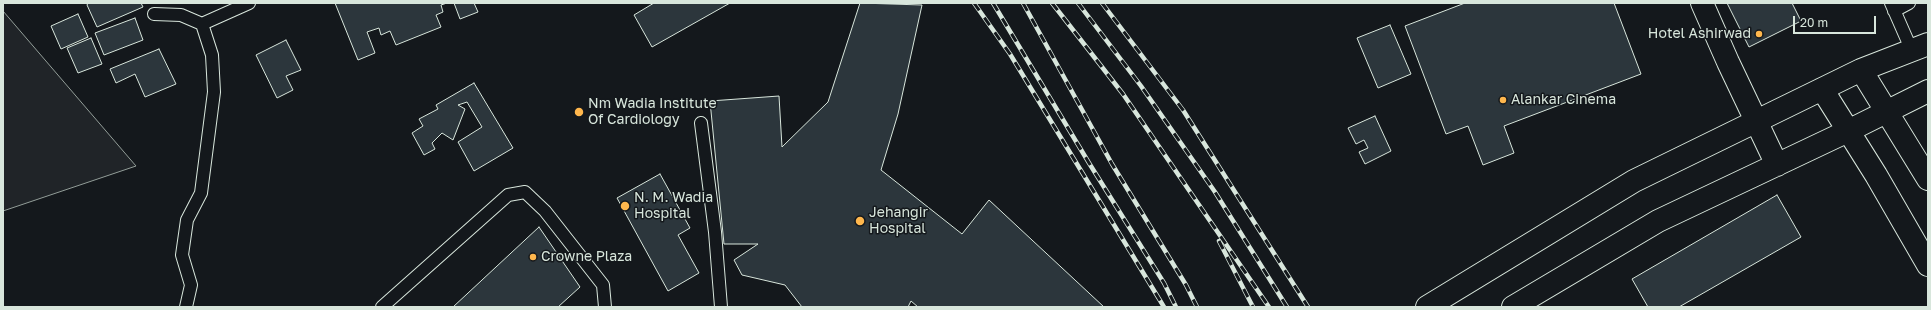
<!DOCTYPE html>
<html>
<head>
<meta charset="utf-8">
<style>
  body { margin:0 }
  #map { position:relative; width:1931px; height:310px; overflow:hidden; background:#14181c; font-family:"Golos Text",sans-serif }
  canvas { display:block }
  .frame { position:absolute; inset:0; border:4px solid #d8e6dc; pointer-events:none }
  .scale { position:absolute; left:1793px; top:16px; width:83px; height:18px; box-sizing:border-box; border:2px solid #d8e6dc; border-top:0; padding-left:5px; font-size:12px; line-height:14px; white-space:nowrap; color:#d8e6dc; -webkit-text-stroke:3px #14181c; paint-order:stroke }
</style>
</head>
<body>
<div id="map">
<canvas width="1931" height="310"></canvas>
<div class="frame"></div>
<div class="scale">20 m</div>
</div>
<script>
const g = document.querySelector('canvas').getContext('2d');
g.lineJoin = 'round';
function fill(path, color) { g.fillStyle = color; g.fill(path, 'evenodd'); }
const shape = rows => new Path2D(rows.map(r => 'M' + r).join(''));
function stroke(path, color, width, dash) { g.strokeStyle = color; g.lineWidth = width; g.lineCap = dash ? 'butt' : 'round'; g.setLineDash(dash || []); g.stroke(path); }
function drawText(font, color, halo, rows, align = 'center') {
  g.font = font + ' "Golos Text",sans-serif'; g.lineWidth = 3; g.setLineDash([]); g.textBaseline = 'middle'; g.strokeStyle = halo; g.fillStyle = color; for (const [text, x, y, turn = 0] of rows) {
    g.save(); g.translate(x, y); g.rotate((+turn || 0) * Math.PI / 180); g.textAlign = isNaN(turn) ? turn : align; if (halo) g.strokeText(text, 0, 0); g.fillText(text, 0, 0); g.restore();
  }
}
const green = shape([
  [3,11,136,166,3,211,3,11]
]);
fill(green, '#202428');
stroke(green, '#939e99', 1);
const building = shape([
  [88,3,141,3,143,7,97,27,87,5,88,3],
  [335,3,447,3,441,5,443,12,436,15,441,27,396,45,390,31,381,35,379,28,367,32,375,53,358,60,335,3],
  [454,3,474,3,478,12,460,19,454,3],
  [654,3,730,3,652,47,634,15,654,3],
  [860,3,922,5,898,114,881,170,962,234,989,200,1104,307,918,307,911,301,908,307,802,307,785,285,742,275,734,260,758,244,724,244,710,101,779,96,782,147,828,102,860,3],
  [1465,3,1614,3,1641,74,1504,126,1514,153,1483,165,1468,126,1446,134,1405,26,1465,3],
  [1727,3,1792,3,1801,21,1749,47,1727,3],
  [78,14,88,37,61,49,51,26,78,14],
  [135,18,143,40,104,55,95,33,135,18],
  [1390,25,1411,74,1378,88,1357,38,1390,25],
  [91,38,102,64,78,73,67,48,91,38],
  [286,40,301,70,286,76,293,90,277,98,256,55,286,40],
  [159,49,176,84,145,97,135,74,116,83,110,69,159,49],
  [474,83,513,148,474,171,458,142,482,127,467,102,458,105,465,109,453,140,442,133,432,143,435,149,424,155,412,133,423,126,419,119,438,109,436,105,474,83],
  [1375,116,1391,151,1365,164,1359,152,1368,148,1364,140,1356,144,1348,128,1375,116],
  [660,174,690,228,678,235,699,273,668,291,617,198,660,174],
  [1777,195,1801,237,1679,307,1648,307,1632,279,1777,195],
  [539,227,580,287,558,307,453,307,539,227]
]);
fill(building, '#2c363c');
stroke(building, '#d8e6dc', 1);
const lane = shape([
  [1891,3,1912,51],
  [1894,11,1909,3],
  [154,14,181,15,202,24,212,55,214,92,201,193,187,220,182,255,191,285,186,307],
  [202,24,249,3],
  [701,123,715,232,721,307],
  [382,307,508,195,525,192,545,211,603,285,605,307]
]);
const secondary = shape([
  [1702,3,1728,62,1777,165],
  [1861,70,1928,179],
  [1822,89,1876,175,1928,265],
  [1427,307,1634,181,1861,70,1928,44],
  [1513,307,1658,221,1848,131,1928,91]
]);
stroke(lane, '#d8e6dc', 14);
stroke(secondary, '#d8e6dc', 24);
stroke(lane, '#14181c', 12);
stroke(secondary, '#14181c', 22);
const rail = shape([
  [974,3,1010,54,1164,307],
  [993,3,1089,163,1164,283,1176,307],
  [1023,3,1112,164,1186,285,1197,307],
  [1052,3,1123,94,1269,307],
  [1078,3,1141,86,1215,192,1287,307],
  [1102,3,1183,110,1308,307],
  [1219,241,1253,307]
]);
stroke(rail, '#d8e6dc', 4.5);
stroke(rail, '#14181c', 3, [9]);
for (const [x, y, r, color] of [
  [1759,34,4,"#ffb74d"],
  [1503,100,4,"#ffb74d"],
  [579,112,5,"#ffb74d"],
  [625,206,5,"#ffb74d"],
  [860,221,5,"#ffb74d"],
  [533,257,4,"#ffb74d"]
]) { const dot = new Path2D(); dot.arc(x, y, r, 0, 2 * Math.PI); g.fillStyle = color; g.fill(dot); stroke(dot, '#14181c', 1.5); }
drawText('14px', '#d8e6dc', '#14181c', [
  ["Hotel Ashirwad",1751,34,"right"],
  ["Alankar Cinema",1511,100],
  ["Nm Wadia Institute",588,104],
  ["Of Cardiology",588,120],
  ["N. M. Wadia",634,198],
  ["Hospital",634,214],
  ["Jehangir",869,213],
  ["Hospital",869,229],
  ["Crowne Plaza",541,257]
], 'left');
</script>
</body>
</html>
